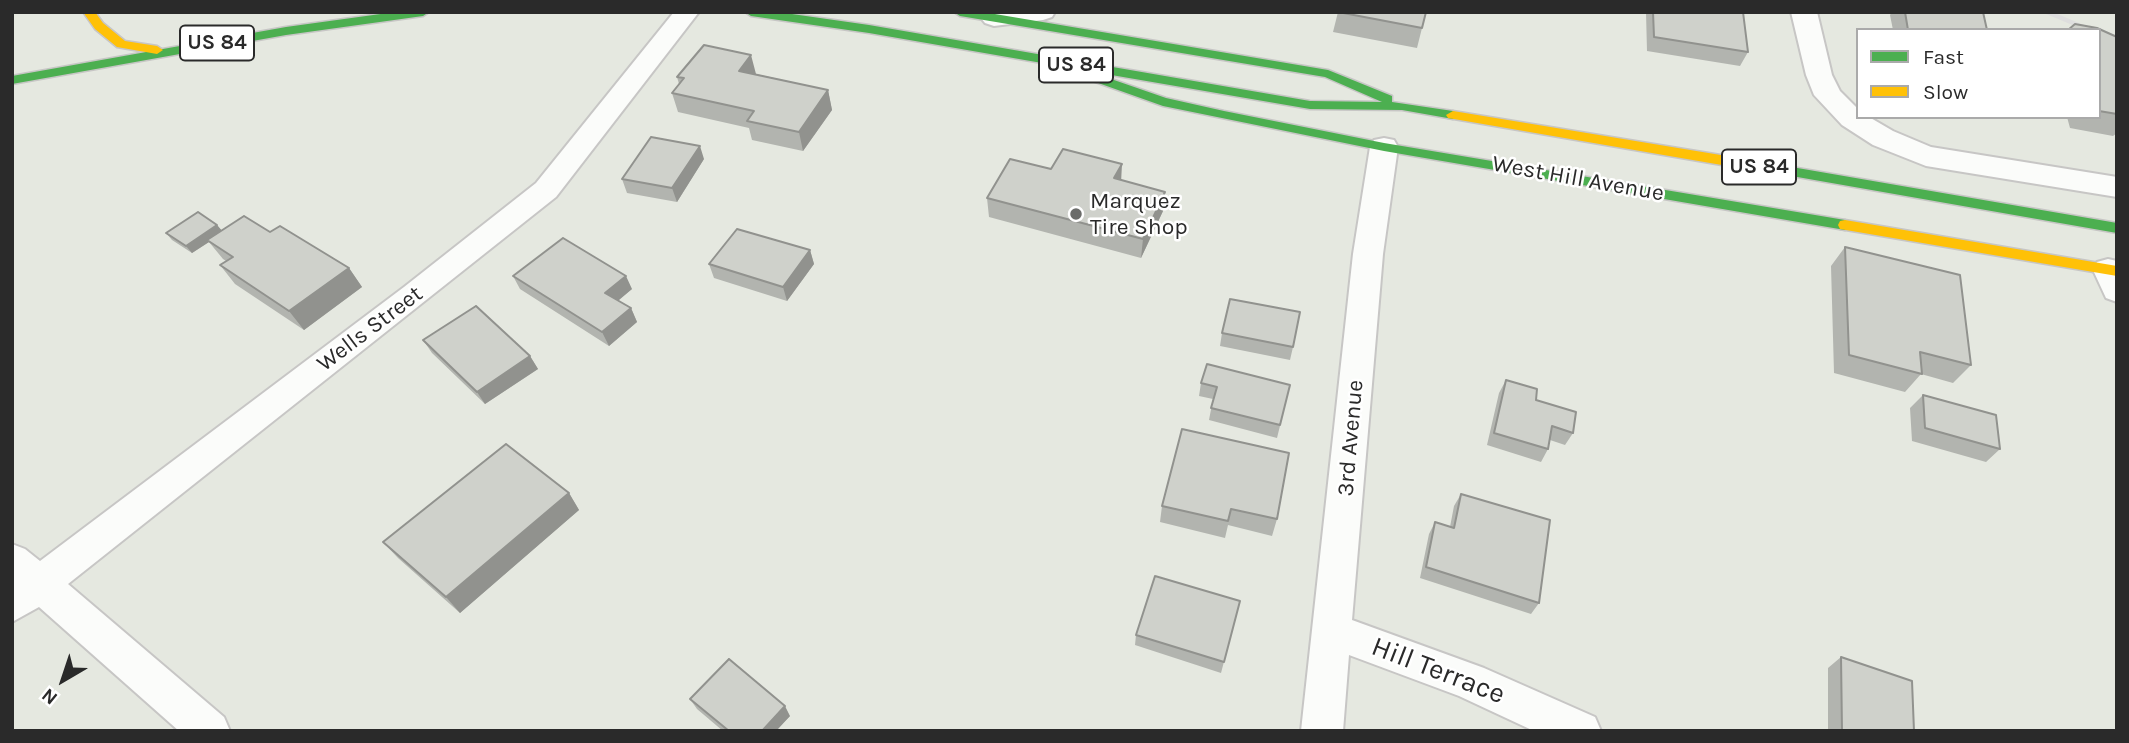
<!DOCTYPE html>
<html>
<head>
<meta charset="utf-8">
<style>
  body { margin:0 }
  #map { position:relative; width:2129px; height:743px; overflow:hidden; background:#e5e8e0; font-family:Karla,sans-serif }
  canvas { display:block }
  .frame { position:absolute; inset:0; border:14px solid #2a2a2a; pointer-events:none }
  .legend { position:absolute; left:1856px; top:28px; width:245px; height:91px; box-sizing:border-box; background:#fff; border:2px solid #aaa; margin:0; padding:9px 12px; list-style:none; font-size:21px; color:#2a2a2a }
  .legend li { display:flex; align-items:center; gap:14px; height:35px }
  .legend b { width:35px; border:2px solid #aaa }
  .north { position:absolute; left:28px; top:645px; width:70px; height:70px; -webkit-text-stroke:5px #fff; paint-order:stroke; rotate:219deg; font-size:19px; font-weight:700; line-height:28px; text-align:center; color:#2a2a2a }
  .north::after { content:''; display:block; margin:auto; width:24px; height:32px; background:#2a2a2a; clip-path:polygon(50% 0,100% 100%,50% 72%,0 100%) }
</style>
</head>
<body>
<div id="map">
<canvas width="2129" height="743"></canvas>
<div class="frame"></div>
<ul class="legend">
<li><b style="height:9px;background:#4caf50"></b>Fast</li>
<li><b style="height:9px;background:#ffc107"></b>Slow</li>
</ul>
<div class="north">N</div>
</div>
<script>
const g = document.querySelector('canvas').getContext('2d');
g.lineJoin = 'round';
const shape = rows => new Path2D(rows.map(r => 'M' + r).join(''));
function stroke(path, color, width, dash) { g.strokeStyle = color; g.lineWidth = width; g.lineCap = dash ? 'butt' : 'round'; g.setLineDash(dash || []); g.stroke(path); }
function fill(path, color) { g.fillStyle = color; g.fill(path, 'evenodd'); }
function drawText(font, color, halo, rows, align = 'center') {
  g.font = font + ' Karla,sans-serif'; g.lineWidth = 5; g.setLineDash([]); g.textBaseline = 'middle'; g.strokeStyle = halo; g.fillStyle = color; for (const [text, x, y, turn = 0] of rows) {
    g.save(); g.translate(x, y); g.rotate((+turn || 0) * Math.PI / 180); g.textAlign = isNaN(turn) ? turn : align; if (halo) g.strokeText(text, 0, 0); g.fillText(text, 0, 0); g.restore();
  }
}
const street = shape([
  [674,12,699,12,556,197,68,584,224,717,230,731,179,731,39,607,12,622,12,544,25,549,40,561,404,287,536,183,674,12],
  [986,12,1055,12,1052,17,1043,20,994,26,985,23,981,18,986,12],
  [1791,12,1817,12,1832,75,1840,91,1858,109,1858,117,1869,117,1893,131,1931,147,2117,177,2117,197,1926,166,1873,145,1842,125,1814,95,1806,75,1791,12],
  [1384,138,1394,140,1398,147,1383,254,1352,620,1484,668,1595,717,1601,731,1534,731,1459,696,1349,655,1343,731,1301,731,1353,254,1370,147,1374,140,1384,138],
  [2108,259,2117,261,2117,302,2106,298,2093,270,2097,262,2108,259]
]);
const fast = shape([
  [395,12,429,12,423,16,286,35,12,84,12,76,286,27,395,12],
  [745,12,778,12,869,25,1310,101,1382,102,1325,77,960,16,954,12,983,12,1328,70,1392,96,1392,102,1453,111,1460,115,1453,119,1402,110,1310,109,1088,71,1166,98,1224,111,1384,143,1845,220,1852,225,1845,230,1384,151,1163,106,1042,63,869,33,751,16,745,12],
  [1751,160,2117,223,2117,233,1746,168,1744,165,1751,160]
]);
const slow = shape([
  [83,12,95,12,103,23,125,41,157,46,163,50,157,54,117,47,95,29,83,12],
  [1453,111,1751,160,1758,165,1751,170,1448,118,1446,115,1453,111],
  [1845,220,2117,266,2117,276,1840,229,1838,225,1840,221,1845,220]
]);
stroke(street, '#c7c6c5', 4);
stroke(fast, '#c7c6c5', 3);
stroke(slow, '#c7c6c5', 3);
fill(street, '#fbfcfa');
fill(fast, '#4caf50');
fill(slow, '#ffc107');
stroke(shape([
  [2047,12,2090,30]
]), '#dedede', 4.5);
fill(shape([
  [1338,12,1422,28,1417,48,1333,32],
  [1646,12,1743,12,1748,52,1740,66,1647,51],
  [1892,12,1983,12,1987,30,1893,30,1890,15],
  [2099,30,2117,37,2117,133,2113,136,2070,128,2067,117,2099,117],
  [756,74,828,90,832,110,803,151,752,140,749,128,678,112,672,93,679,84,677,77],
  [704,159,677,202,627,193,622,179],
  [1051,169,1121,180,1165,192,1163,211,1141,258,989,217,987,198],
  [217,225,222,231,270,232,349,268,362,287,304,330,235,284,220,265,226,261,223,259,209,242,192,253,172,240,166,233],
  [1845,247,1971,365,1953,383,1921,374,1905,392,1834,373,1831,266],
  [810,250,814,264,787,301,714,278,709,264],
  [513,276,632,289,618,300,631,308,637,322,609,346,520,289],
  [1222,333,1293,347,1290,360,1220,346],
  [423,340,530,356,538,369,485,404,432,353],
  [1506,380,1536,400,1573,433,1565,445,1550,440,1548,449,1541,462,1487,445,1499,393],
  [1201,383,1290,385,1277,438,1209,420,1213,399,1199,396],
  [1923,395,2000,449,1986,462,1912,441,1910,408],
  [1289,453,1277,519,1272,536,1228,525,1225,538,1160,522,1162,506],
  [569,493,579,510,460,613,398,558,383,542],
  [1461,494,1539,603,1531,614,1420,578,1429,534,1435,522,1450,527,1454,506],
  [1240,601,1221,673,1135,645,1136,635],
  [1841,657,1914,731,1828,731,1828,668],
  [690,699,790,716,776,731,723,731,697,709]
]), '#b2b4af');
fill(shape([
  [751,55,756,74,744,90,739,71],
  [828,90,832,110,803,151,799,132],
  [700,146,704,159,677,202,672,188],
  [1122,164,1121,183,1114,178],
  [1165,192,1163,211,1141,258,1143,239],
  [217,225,223,232,207,240,209,242,192,253,186,246],
  [810,250,814,264,787,301,783,287],
  [349,268,362,287,304,330,289,311],
  [626,276,632,289,612,306,605,293],
  [631,308,637,322,609,346,602,332],
  [530,356,538,369,485,404,477,392],
  [569,493,579,510,460,613,446,597],
  [785,706,790,716,776,731,762,731]
]), '#91928e');
const building = shape([
  [1338,12,1426,12,1422,28,1338,12],
  [1653,12,1743,12,1748,52,1654,37,1653,12],
  [1905,12,1983,12,1987,30,1908,30,1905,12],
  [2075,24,2097,28,2117,37,2117,114,2099,111,2099,30,2068,30,2075,24],
  [704,45,751,55,739,71,828,90,799,132,747,121,754,111,672,93,684,78,677,77,704,45],
  [651,137,700,146,672,188,622,179,651,137],
  [1063,149,1122,164,1114,178,1165,192,1143,239,987,198,1010,159,1051,169,1063,149],
  [198,212,217,225,186,246,166,233,198,212],
  [244,216,270,232,280,226,349,268,289,311,220,265,233,257,207,240,244,216],
  [737,229,810,250,783,287,709,264,737,229],
  [563,238,626,276,605,293,631,308,602,332,513,276,563,238],
  [1845,247,1960,275,1971,365,1920,352,1922,374,1849,355,1845,247],
  [1230,299,1300,312,1293,347,1222,333,1230,299],
  [476,306,530,356,477,392,423,340,476,306],
  [1207,364,1290,385,1280,425,1211,408,1217,387,1201,383,1207,364],
  [1506,380,1537,389,1536,400,1576,412,1573,433,1552,426,1548,449,1494,433,1506,380],
  [1923,395,1996,415,2000,449,1925,428,1923,395],
  [1182,429,1289,453,1277,519,1231,509,1228,521,1162,506,1182,429],
  [506,444,569,493,446,597,383,542,506,444],
  [1461,494,1550,520,1539,603,1426,567,1435,522,1454,528,1461,494],
  [1155,576,1240,601,1224,662,1136,635,1155,576],
  [1841,657,1912,681,1914,731,1842,731,1841,657],
  [729,659,785,706,762,731,729,731,690,699,729,659]
]);
fill(building, '#cfd1cb');
stroke(building, '#91928e', 2);
for (const [x, y, r, color] of [
  [1076,214,7,"#6b6c6a"]
]) { const dot = new Path2D(); dot.arc(x, y, r, 0, 2 * Math.PI); g.fillStyle = color; g.fill(dot); stroke(dot, '#fff', 2.5); }
for (const [x, y, w] of [
  [217,43,74],
  [1076,65,74],
  [1759,167,74]
]) { const box = new Path2D(); box.roundRect(x - w / 2, y - 17.5, w, 35, 5); g.fillStyle = '#fff'; g.fill(box); stroke(box, '#2a2a2a', 2); }
drawText('bold 21px', '#2a2a2a', null, [
  ["US 84",217,43],
  ["US 84",1076,65],
  ["US 84",1759,167]
]);
drawText('23px', '#2a2a2a', '#fff', [
  ["West Hill Avenue",1578,179,10],
  ["Wells Street",370,329,-37],
  ["3rd Avenue",1351,438,-85]
]);
drawText('23px', '#2a2a2a', '#fff', [
  ["Marquez",1090,201],
  ["Tire Shop",1090,227]
], 'left');
drawText('28px', '#2a2a2a', '#fff', [
  ["Hill Terrace",1438,671,21]
]);
</script>
</body>
</html>
